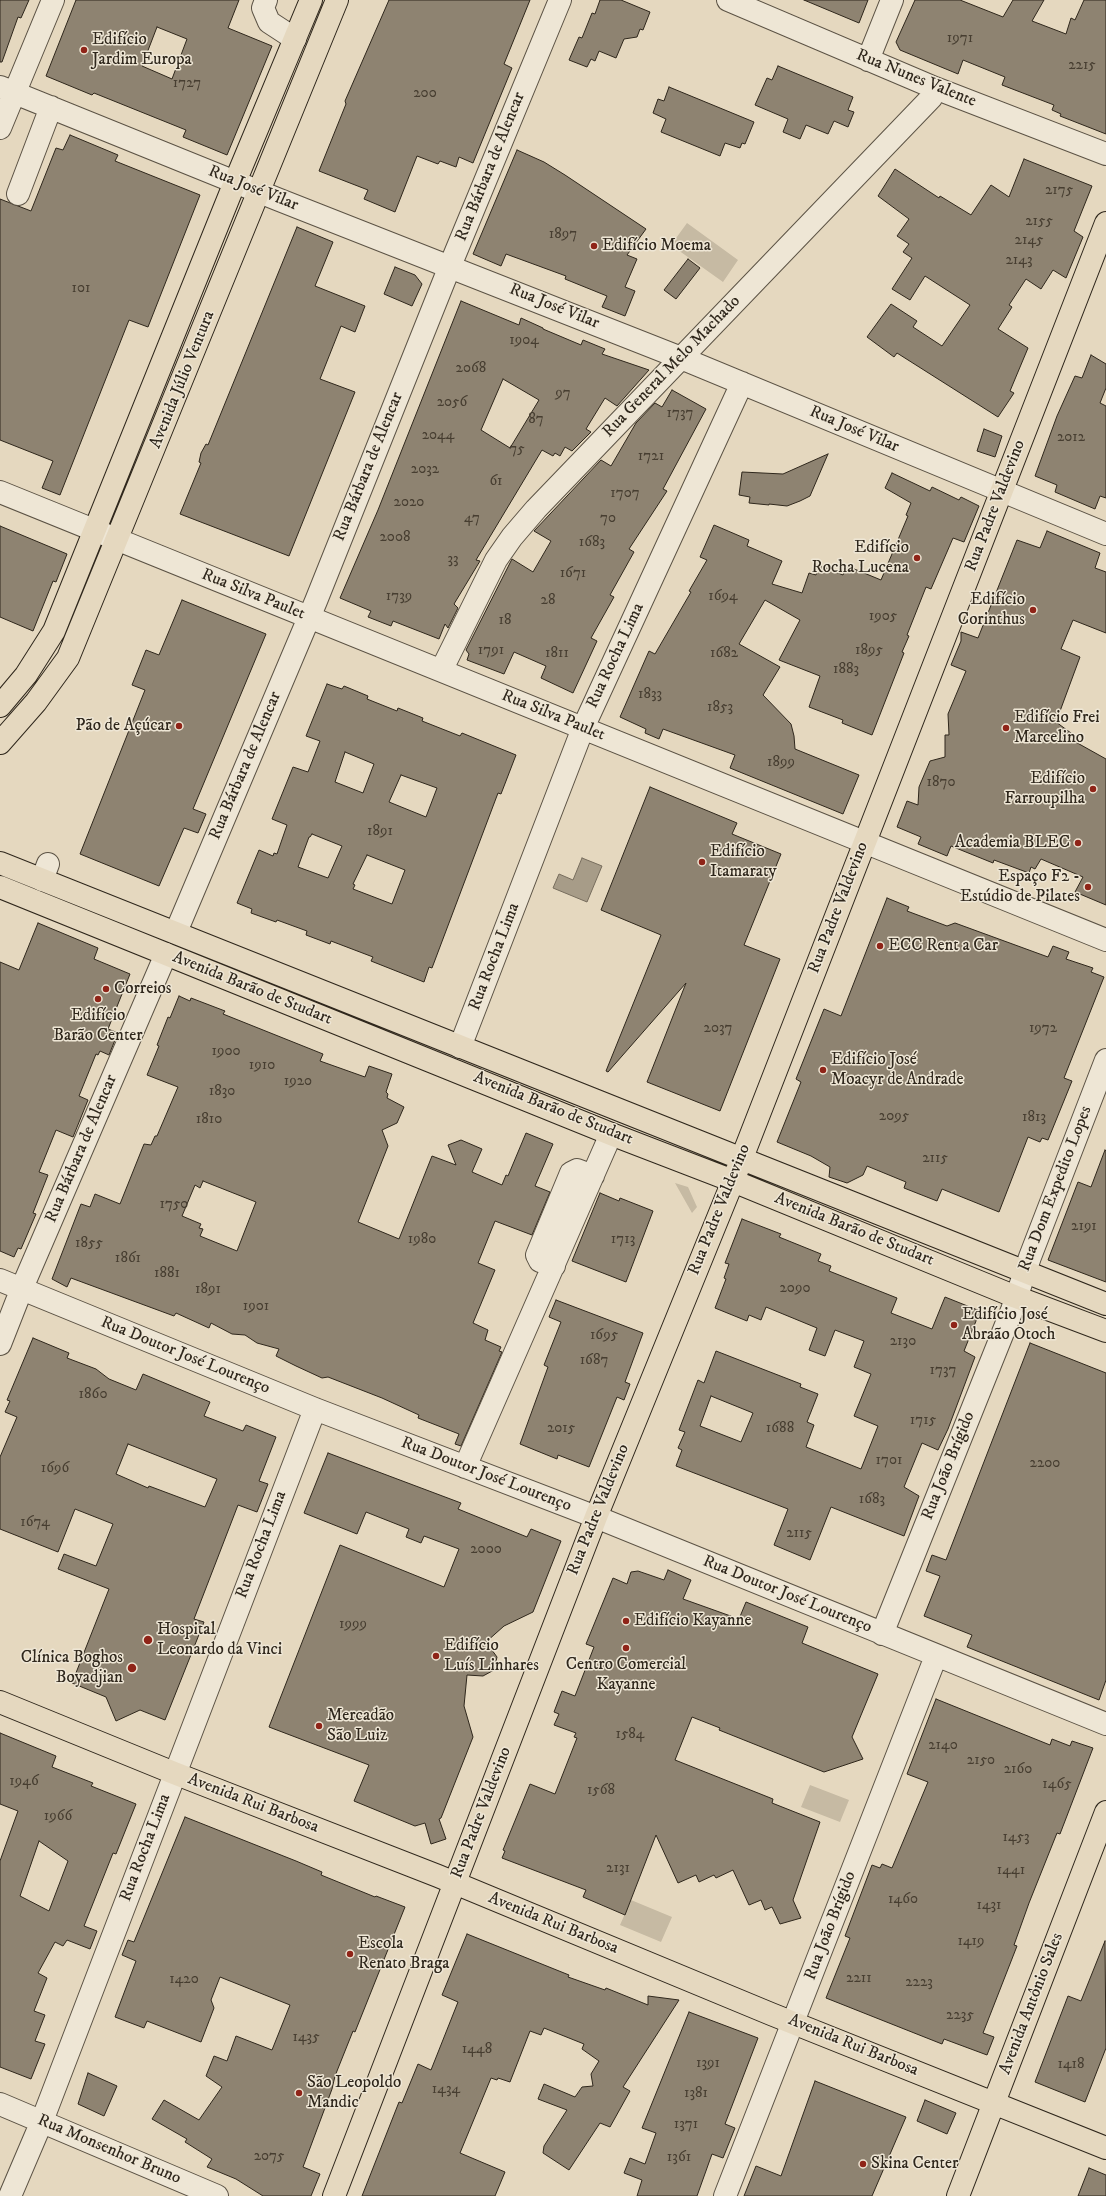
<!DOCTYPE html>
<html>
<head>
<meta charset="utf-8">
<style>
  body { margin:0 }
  canvas { display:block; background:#e5d8bf }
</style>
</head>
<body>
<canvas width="1106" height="2196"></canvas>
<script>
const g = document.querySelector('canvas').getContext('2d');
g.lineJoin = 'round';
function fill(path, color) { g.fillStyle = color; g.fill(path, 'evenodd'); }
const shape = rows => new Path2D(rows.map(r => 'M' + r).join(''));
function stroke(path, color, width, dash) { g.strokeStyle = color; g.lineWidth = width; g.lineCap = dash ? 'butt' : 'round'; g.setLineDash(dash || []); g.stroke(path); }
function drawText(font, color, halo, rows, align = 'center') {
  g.font = font + ' "IM FELL DW Pica",serif'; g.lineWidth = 3; g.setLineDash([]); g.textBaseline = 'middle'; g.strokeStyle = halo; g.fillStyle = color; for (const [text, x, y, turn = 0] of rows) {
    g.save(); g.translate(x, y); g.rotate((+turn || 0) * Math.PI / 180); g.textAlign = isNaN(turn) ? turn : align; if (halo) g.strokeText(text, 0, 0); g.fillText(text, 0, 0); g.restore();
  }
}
fill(shape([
  [687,223,738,260,723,282,671,245],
  [675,1183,688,1187,697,1207,692,1213],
  [810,1785,849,1800,840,1822,801,1807],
  [631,1900,672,1917,661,1942,620,1925]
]), '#c6baa3');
const water = shape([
  [582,858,602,866,587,902,553,888,559,874,573,880,582,858]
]);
fill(water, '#a79c88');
stroke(water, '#776d5d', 1);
const building = shape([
  [0,0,29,0,21,18,18,17,2,62,0,62,0,0],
  [76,0,239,0,228,28,272,46,227,155,183,137,186,130,94,93,92,95,46,76,76,0],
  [157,27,187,39,172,79,142,66,157,27],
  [389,0,530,0,504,64,512,68,473,163,459,157,456,167,440,161,438,164,417,156,395,212,364,199,368,190,319,171,346,104,345,101,389,0],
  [600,0,621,0,650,12,643,30,640,29,637,37,624,39,616,58,599,51,595,61,591,59,587,67,569,60,579,37,582,38,592,13,595,14,600,0],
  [804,0,868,0,859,23,804,0],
  [915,0,960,0,1003,17,1013,0,1044,0,1032,21,1066,34,1071,18,1075,20,1084,0,1106,0,1106,134,1060,116,1061,114,1052,110,1054,105,1002,85,1005,77,963,60,958,74,900,50,896,42,915,0],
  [778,66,853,97,848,110,854,112,848,127,834,121,828,134,806,125,800,139,783,132,788,119,755,105,767,78,772,80,778,66],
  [669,87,754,122,745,144,742,143,740,148,725,143,720,156,661,132,666,119,653,113,658,99,664,101,669,87],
  [70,135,118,155,115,161,200,195,148,327,129,320,60,495,42,488,53,461,0,440,0,199,31,211,56,148,63,150,70,135],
  [517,150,544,162,565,175,646,229,627,255,637,259,625,287,635,291,625,316,602,307,607,296,565,279,566,276,506,254,501,266,473,254,517,150],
  [1024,159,1092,186,1074,231,1083,237,1066,278,1053,270,1041,289,1026,279,1009,305,1012,307,998,329,1028,348,1010,391,1014,393,998,417,897,353,894,357,867,337,891,304,917,321,913,327,942,346,970,305,925,276,910,300,892,289,912,258,903,252,909,244,897,236,909,219,878,196,895,169,939,198,940,196,971,215,991,185,1009,197,1024,159],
  [297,227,333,242,315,286,365,306,355,332,341,326,320,379,355,392,289,556,180,514,201,463,199,462,201,453,206,444,208,445,297,227],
  [688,259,700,268,676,299,664,290,688,259],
  [395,267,415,275,422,284,412,306,384,294,395,267],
  [461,301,519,325,521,318,543,328,543,329,581,345,583,340,605,349,602,354,649,370,617,406,605,398,586,429,591,432,572,451,565,447,560,456,555,453,553,456,542,450,476,560,480,561,454,604,458,608,448,628,445,624,439,639,393,621,391,626,368,617,371,611,340,598,378,510,461,301],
  [503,379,539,400,510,448,481,430,503,379],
  [1091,355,1106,364,1106,388,1100,403,1106,406,1106,498,1100,496,1095,509,1055,492,1057,485,1035,476,1057,416,1075,376,1082,378,1091,355],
  [672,390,706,409,663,489,667,491,629,549,634,552,610,595,614,597,591,638,597,641,573,693,541,678,546,666,514,652,504,674,467,660,469,654,466,650,512,559,533,572,551,541,534,531,601,460,611,466,636,423,655,403,662,407,672,390],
  [984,429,1002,436,995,457,977,451,984,429],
  [828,454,810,496,800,501,787,506,769,504,769,505,749,503,750,497,739,495,742,472,783,474,828,454],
  [892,473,930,491,932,487,959,500,961,497,979,506,964,542,953,538,931,589,926,587,907,635,909,636,902,652,904,653,872,735,842,723,843,720,809,707,820,676,779,660,800,620,765,600,739,644,780,667,763,695,791,724,794,736,795,749,859,775,843,814,730,768,735,755,663,729,659,739,645,733,646,729,620,717,649,651,655,654,691,592,689,591,707,560,700,557,714,525,749,540,747,546,782,561,772,584,802,593,809,573,816,575,819,565,843,575,847,566,881,580,908,516,906,515,911,503,885,488,892,473],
  [0,526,67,554,56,582,53,581,33,631,0,617,0,526],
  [1047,531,1100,553,1095,568,1106,572,1106,633,1073,620,1061,649,1080,657,1056,722,1075,736,1072,740,1106,759,1106,905,1075,892,1083,877,1041,859,1035,869,1031,867,1029,873,994,860,993,863,951,846,947,856,918,844,921,837,897,827,907,801,918,805,919,787,930,761,945,757,945,735,949,735,948,714,966,671,951,665,961,641,961,632,978,638,1017,540,1040,548,1047,531],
  [182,600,266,634,193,809,206,814,198,833,184,828,159,886,80,854,145,690,132,685,146,650,159,655,182,600],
  [327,684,342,689,344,686,368,696,367,699,397,711,398,708,423,718,422,721,460,736,462,733,516,755,501,794,498,793,432,968,429,967,424,982,371,961,373,957,331,941,330,944,306,935,307,931,277,920,276,922,251,913,252,909,237,903,259,850,273,856,274,853,277,854,287,825,272,819,293,767,308,772,320,741,306,736,327,684],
  [345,752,374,764,363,793,335,782,345,752],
  [401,775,437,788,426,817,389,802,401,775],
  [312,834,342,846,328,878,298,867,309,837,310,837,312,834],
  [367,855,405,870,392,904,353,889,355,885,353,884,367,855],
  [650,787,737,823,732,834,781,854,744,945,780,959,720,1111,647,1082,686,983,608,1072,606,1071,661,935,601,910,650,787],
  [887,898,909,907,907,911,947,926,955,923,1048,957,1053,946,1069,952,1066,959,1093,968,1091,972,1104,977,1064,1078,1072,1081,1048,1140,1042,1138,1040,1142,1028,1137,999,1212,942,1189,937,1201,904,1188,906,1182,867,1166,863,1175,847,1183,829,1177,830,1167,811,1156,777,1142,801,1082,796,1079,824,1009,841,1016,887,898],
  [38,923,98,948,94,959,130,974,108,1029,118,1033,115,1040,109,1055,100,1051,98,1055,96,1054,79,1096,88,1100,73,1137,56,1130,39,1172,48,1175,33,1213,36,1214,21,1249,18,1248,14,1257,0,1251,0,962,19,970,38,923],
  [179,996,190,1001,191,998,225,1011,223,1014,323,1054,320,1061,365,1077,369,1066,392,1074,386,1092,388,1094,387,1098,404,1107,397,1123,382,1130,388,1146,358,1222,399,1239,432,1156,456,1165,448,1145,461,1140,482,1149,472,1172,502,1185,506,1175,508,1176,526,1133,553,1144,535,1186,550,1192,532,1235,495,1221,478,1263,495,1270,473,1323,488,1330,485,1340,501,1347,499,1351,502,1352,461,1446,455,1444,459,1434,418,1418,419,1415,382,1398,328,1377,322,1378,296,1366,276,1356,279,1349,257,1343,245,1335,232,1334,211,1323,209,1328,176,1313,174,1316,71,1278,67,1287,52,1279,81,1204,90,1207,95,1194,120,1204,144,1144,151,1145,155,1136,157,1136,178,1087,147,1075,159,1046,157,1045,168,1017,170,1018,179,996],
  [203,1181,256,1202,237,1251,200,1236,203,1229,199,1228,201,1224,182,1216,195,1185,200,1188,203,1181],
  [1105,1150,1106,1151,1106,1282,1048,1260,1078,1182,1091,1187,1105,1150],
  [600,1193,619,1201,620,1198,653,1211,626,1282,572,1261,600,1193],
  [742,1219,781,1234,779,1237,821,1254,818,1261,831,1266,829,1271,897,1298,891,1313,932,1329,945,1297,980,1311,964,1351,975,1357,948,1429,938,1450,922,1443,904,1487,919,1496,904,1536,831,1507,810,1560,774,1545,788,1509,676,1466,682,1450,678,1448,685,1432,679,1430,698,1380,704,1383,716,1351,801,1384,800,1387,818,1394,807,1422,814,1425,806,1447,861,1469,878,1426,854,1416,871,1374,854,1367,864,1341,835,1330,825,1356,809,1350,817,1328,766,1307,761,1320,749,1315,747,1321,715,1308,726,1279,724,1278,729,1264,725,1263,742,1219],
  [711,1396,753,1413,741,1442,700,1426,711,1396],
  [556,1300,643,1333,625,1382,630,1384,624,1400,617,1397,589,1467,558,1455,557,1459,520,1444,548,1367,544,1365,561,1322,549,1317,556,1300],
  [33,1338,69,1353,67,1358,96,1369,109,1379,136,1390,143,1374,210,1402,204,1416,243,1431,246,1425,276,1437,259,1481,268,1484,257,1512,238,1505,194,1619,204,1622,165,1720,140,1710,116,1721,106,1697,72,1683,109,1589,58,1569,64,1554,96,1566,113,1524,75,1509,58,1552,0,1529,0,1457,17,1417,5,1412,10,1401,7,1400,33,1338],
  [128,1444,217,1479,205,1507,149,1486,148,1488,116,1474,128,1444],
  [1030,1343,1106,1373,1106,1680,1099,1700,967,1647,972,1635,924,1616,940,1576,926,1571,932,1555,946,1560,1030,1343],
  [328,1453,461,1503,458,1509,527,1537,531,1529,561,1541,533,1612,504,1626,486,1642,497,1657,494,1670,483,1676,467,1675,464,1706,473,1737,441,1818,439,1819,446,1839,431,1844,425,1823,415,1826,354,1801,369,1765,269,1727,340,1545,444,1587,459,1549,424,1536,421,1543,406,1537,409,1529,366,1512,357,1534,304,1513,328,1453],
  [668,1570,691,1580,683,1599,739,1619,746,1602,808,1627,802,1643,878,1674,852,1737,863,1759,824,1772,719,1730,720,1728,692,1717,675,1760,773,1799,772,1803,820,1822,793,1900,801,1918,780,1924,772,1907,765,1910,761,1900,749,1905,733,1870,716,1878,714,1875,699,1882,696,1875,678,1883,656,1835,625,1915,583,1897,586,1890,502,1858,505,1851,503,1850,530,1784,555,1794,577,1738,574,1737,576,1733,554,1725,559,1714,554,1712,562,1691,575,1696,594,1647,586,1644,613,1578,627,1584,631,1572,638,1571,664,1580,668,1570],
  [936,1699,1050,1745,1052,1739,1070,1746,1072,1741,1093,1748,1060,1834,1057,1833,1029,1903,1014,1945,1017,1946,983,2033,994,2037,987,2055,944,2039,942,2044,826,1998,850,1938,845,1936,872,1865,880,1868,882,1864,892,1868,928,1782,907,1774,936,1699],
  [0,1733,56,1756,52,1767,93,1783,91,1786,136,1804,116,1854,113,1853,84,1926,97,1931,90,1949,67,1940,63,1946,55,1942,38,1973,47,1978,34,2011,45,2015,35,2041,45,2044,31,2079,0,2067,0,1861,18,1811,0,1804,0,1733],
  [39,1841,68,1861,49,1911,20,1896,39,1841],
  [185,1817,296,1861,322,1872,321,1875,375,1897,376,1896,405,1907,355,2032,353,2031,335,2076,332,2089,303,2167,320,2174,311,2196,263,2196,236,2179,207,2167,212,2159,185,2142,187,2139,152,2119,164,2100,199,2120,222,2087,206,2076,214,2056,227,2061,236,2036,272,2050,290,2005,220,1977,211,2000,214,2008,201,2042,147,2021,144,2028,115,2017,136,1961,122,1955,128,1940,134,1942,185,1817],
  [467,1934,569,1975,568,1977,605,1990,606,1988,648,2005,648,1996,679,2000,623,2087,630,2091,610,2127,600,2123,569,2170,543,2153,544,2146,567,2110,538,2099,544,2084,575,2097,582,2087,593,2086,591,2074,599,2061,582,2049,584,2044,544,2028,541,2035,530,2031,510,2082,498,2078,497,2080,491,2078,460,2153,505,2172,495,2196,362,2196,399,2102,402,2103,418,2064,431,2070,458,2002,442,1995,467,1934],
  [1105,1941,1106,2048,1085,2102,1035,2082,1068,1996,1081,2001,1105,1941],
  [689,2012,758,2038,725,2124,735,2128,723,2158,712,2154,697,2196,637,2196,642,2180,624,2173,630,2158,645,2164,656,2133,642,2128,689,2012],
  [88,2073,117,2086,104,2116,78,2104,88,2073],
  [815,2081,906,2117,872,2196,744,2196,756,2166,781,2176,815,2081],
  [925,2100,956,2113,947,2134,917,2121,925,2100],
  [1089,2168,1106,2175,1106,2196,1078,2196,1089,2168]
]);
fill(building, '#8e8371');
stroke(building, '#2f271c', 1);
const minor = shape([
  [266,0,263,8,269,22,295,39],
  [728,0,935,88,1106,154],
  [868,60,892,0],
  [0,87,277,199,681,358,1106,534],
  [0,128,53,0],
  [18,194,51,107],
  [0,492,1106,940],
  [442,669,496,560,512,537,536,509,931,98,935,88],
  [42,880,48,864],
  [176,932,316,601,450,266,560,0],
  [460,1047,583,728,742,383],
  [554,1266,540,1261,537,1255,571,1173,577,1170,593,1176],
  [0,1280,315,1409,596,1517,1106,1724],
  [0,1344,22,1288,166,954],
  [465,1467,611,1134],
  [882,1634,1012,1310,1030,1257,1106,1060],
  [0,2104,217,2196],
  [10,2196,42,2121,315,1409],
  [725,2196,936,1656]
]);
const major = shape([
  [0,706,26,675,54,631,235,182,311,0],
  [0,743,36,702,68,658,337,0],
  [0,863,1106,1304],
  [0,887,611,1134,733,1181,1016,1297,1106,1331],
  [0,1702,174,1773,438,1876,771,2014,1106,2148],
  [334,2196,596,1517,733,1181,1106,223],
  [958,2196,1106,1812]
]);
stroke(minor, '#5c5345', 24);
stroke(major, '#2f271c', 24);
stroke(minor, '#eee6d5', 22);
stroke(major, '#e5d8bf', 22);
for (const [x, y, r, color] of [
  [84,50,4,"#8f2418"],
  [594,246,4,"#8f2418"],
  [917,558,4,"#8f2418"],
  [1033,610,4,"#8f2418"],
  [179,726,4,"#8f2418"],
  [1006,728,4,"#8f2418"],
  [1093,789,4,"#8f2418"],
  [1078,843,4,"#8f2418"],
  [702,862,4,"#8f2418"],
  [1088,887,4,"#8f2418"],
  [880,946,4,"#8f2418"],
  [106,989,4,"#8f2418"],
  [98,999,4,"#8f2418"],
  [823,1070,4,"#8f2418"],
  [954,1325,4,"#8f2418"],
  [626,1621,4,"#8f2418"],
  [148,1640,5,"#8f2418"],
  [626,1648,4,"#8f2418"],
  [436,1656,4,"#8f2418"],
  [132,1668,5,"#8f2418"],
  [319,1726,4,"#8f2418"],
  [350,1954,4,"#8f2418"],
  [299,2093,4,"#8f2418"],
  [863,2164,4,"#8f2418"]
]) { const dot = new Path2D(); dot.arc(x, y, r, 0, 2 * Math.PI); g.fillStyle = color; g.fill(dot); stroke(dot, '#eee6d5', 1.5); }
drawText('15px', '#473e31', null, [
  ["1971",960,39],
  ["2215",1082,66],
  ["1727",187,84],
  ["200",425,94],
  ["2175",1059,191],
  ["2155",1039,222],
  ["1897",563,235],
  ["2145",1029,241],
  ["2143",1019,261],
  ["101",81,289],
  ["1904",524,341],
  ["2068",471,369],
  ["97",563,394],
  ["2056",452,403],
  ["1737",680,414],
  ["87",536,420],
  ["2044",438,436],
  ["2012",1071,438],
  ["75",517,450],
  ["1721",651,457],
  ["2032",425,470],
  ["61",496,482],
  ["1707",625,494],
  ["2020",409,503],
  ["47",472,519],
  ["70",608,519],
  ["2008",395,538],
  ["1683",592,543],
  ["33",453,560],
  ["1671",573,574],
  ["1739",399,597],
  ["1694",723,597],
  ["28",548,601],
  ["1905",883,617],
  ["18",505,621],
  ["1791",491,651],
  ["1895",869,651],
  ["1811",557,654],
  ["1682",724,654],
  ["1883",846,670],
  ["1833",650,695],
  ["1853",720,708],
  ["1899",781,763],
  ["1870",941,783],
  ["1891",380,832],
  ["2037",718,1029],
  ["1972",1043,1029],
  ["1900",226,1052],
  ["1910",262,1066],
  ["1920",298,1082],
  ["1830",222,1092],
  ["2095",894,1117],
  ["1813",1034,1118],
  ["1810",209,1120],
  ["2115",935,1159],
  ["1750",174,1205],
  ["2191",1084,1227],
  ["1980",422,1240],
  ["1713",623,1240],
  ["1855",89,1244],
  ["1861",128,1259],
  ["1881",167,1274],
  ["2090",795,1289],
  ["1891",208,1290],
  ["1901",256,1307],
  ["1695",604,1336],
  ["2130",903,1342],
  ["1687",594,1361],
  ["1737",943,1371],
  ["1860",93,1395],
  ["1715",923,1421],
  ["2015",561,1429],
  ["1688",780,1429],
  ["1701",889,1461],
  ["2200",1045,1464],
  ["1696",55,1469],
  ["1683",872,1500],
  ["1674",35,1523],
  ["2115",799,1534],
  ["2000",486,1550],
  ["1999",353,1625],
  ["1584",630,1735],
  ["2140",943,1746],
  ["2150",981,1761],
  ["2160",1018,1770],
  ["1946",24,1782],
  ["1465",1057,1785],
  ["1568",601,1791],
  ["1966",58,1817],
  ["1453",1016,1838],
  ["2131",618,1869],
  ["1441",1011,1871],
  ["1460",903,1900],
  ["1431",989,1906],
  ["1419",971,1942],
  ["2211",859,1979],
  ["1420",184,1980],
  ["2223",919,1983],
  ["2235",960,2016],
  ["1435",306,2038],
  ["1448",477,2050],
  ["1391",708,2064],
  ["1418",1071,2065],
  ["1434",446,2090],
  ["1381",696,2094],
  ["1371",686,2125],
  ["2075",269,2157],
  ["1361",679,2158]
]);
drawText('17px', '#2f271c', '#eee6d5', [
  ["Edifício",92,40],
  ["Jardim Europa",92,60],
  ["Edifício Moema",602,246],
  ["Edifício",909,548,"right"],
  ["Rocha Lucena",909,568,"right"],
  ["Edifício",1025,600,"right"],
  ["Corinthus",1025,620,"right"],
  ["Edifício Frei",1014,718],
  ["Marcelino",1014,738],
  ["Pão de Açúcar",171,726,"right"],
  ["Edifício",1085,779,"right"],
  ["Farroupilha",1085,799,"right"],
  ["Academia BLEC",1070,843,"right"],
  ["Edifício",710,852],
  ["Itamaraty",710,872],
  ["Espaço F2 -",1080,877,"right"],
  ["Estúdio de Pilates",1080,897,"right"],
  ["ECC Rent a Car",888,946],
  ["Correios",114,989],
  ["Edifício",98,1016,"center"],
  ["Barão Center",98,1036,"center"],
  ["Edifício José",831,1060],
  ["Moacyr de Andrade",831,1080],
  ["Edifício José",962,1315],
  ["Abraão Otoch",962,1335],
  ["Edifício Kayanne",634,1621],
  ["Hospital",157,1630],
  ["Leonardo da Vinci",157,1650],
  ["Edifício",444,1646],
  ["Luís Linhares",444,1666],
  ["Clínica Boghos",123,1658,"right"],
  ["Boyadjian",123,1678,"right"],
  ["Centro Comercial",626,1665,"center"],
  ["Kayanne",626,1685,"center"],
  ["Mercadão",327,1716],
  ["São Luiz",327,1736],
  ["Escola",358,1944],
  ["Renato Braga",358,1964],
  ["São Leopoldo",307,2083],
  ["Mandic",307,2103],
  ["Skina Center",871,2164]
], 'left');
drawText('17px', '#2f271c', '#eee6d5', [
  ["Rua Nunes Valente",916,79,22],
  ["Rua Bárbara de Alencar",491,167,-68],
  ["Rua José Vilar",253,189,22],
  ["Rua José Vilar",554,307,22],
  ["Rua General Melo Machado",672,367,-46],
  ["Avenida Júlio Ventura",183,380,-68],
  ["Rua José Vilar",854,430,23],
  ["Rua Bárbara de Alencar",369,467,-68],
  ["Rua Padre Valdevino",996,506,-69],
  ["Rua Silva Paulet",253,595,22],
  ["Rua Rocha Lima",616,656,-65],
  ["Rua Silva Paulet",553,716,22],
  ["Rua Bárbara de Alencar",246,766,-67],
  ["Rua Padre Valdevino",839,908,-69],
  ["Rua Rocha Lima",495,957,-69],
  ["Avenida Barão de Studart",252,989,22],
  ["Avenida Barão de Studart",553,1109,22],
  ["Rua Bárbara de Alencar",82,1149,-67],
  ["Rua Dom Expedito Lopes",1056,1189,-69],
  ["Rua Padre Valdevino",720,1210,-68],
  ["Avenida Barão de Studart",854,1230,22],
  ["Rua Doutor José Lourenço",185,1356,22],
  ["Rua João Brígido",949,1466,-68],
  ["Rua Doutor José Lourenço",486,1475,21],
  ["Rua Padre Valdevino",599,1510,-68],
  ["Rua Rocha Lima",262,1545,-69],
  ["Rua Doutor José Lourenço",787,1595,22],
  ["Avenida Rui Barbosa",253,1804,21],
  ["Rua Padre Valdevino",482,1813,-69],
  ["Rua Rocha Lima",146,1848,-69],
  ["Avenida Rui Barbosa",553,1924,22],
  ["Rua João Brígido",831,1926,-69],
  ["Avenida Antônio Sales",1032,2004,-69],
  ["Avenida Rui Barbosa",853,2046,22],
  ["Rua Monsenhor Bruno",109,2150,23]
]);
</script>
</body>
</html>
